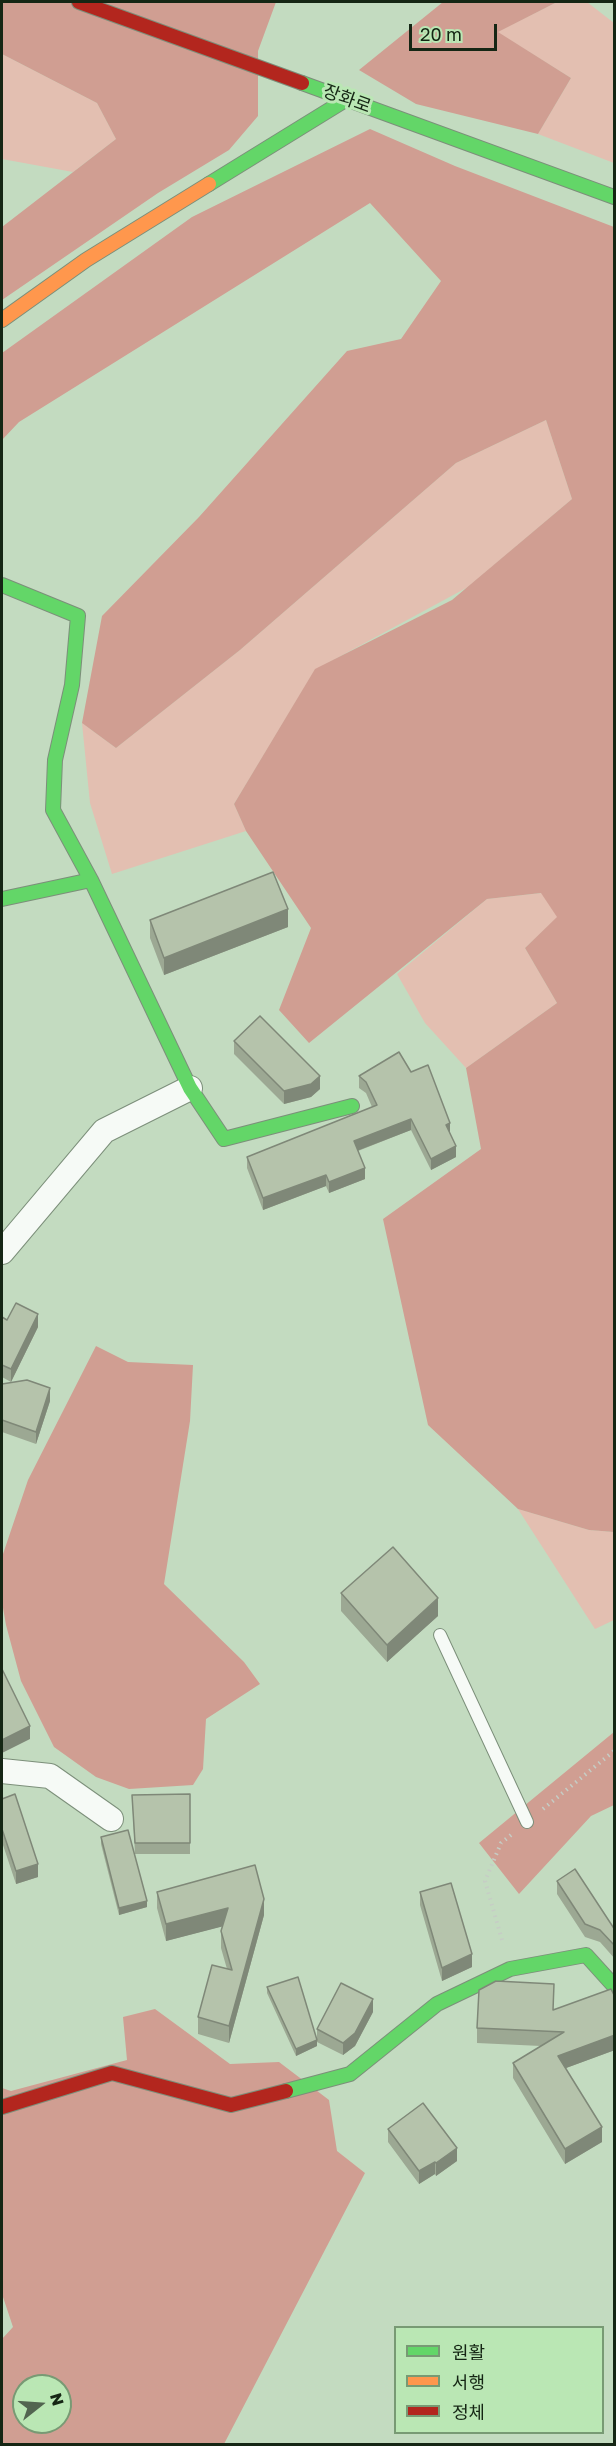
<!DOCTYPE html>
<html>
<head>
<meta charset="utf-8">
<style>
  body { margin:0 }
  #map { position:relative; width:616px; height:2446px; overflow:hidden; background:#c3dbc0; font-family:"Golos Text","Noto Sans KR",sans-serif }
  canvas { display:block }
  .frame { position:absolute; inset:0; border:3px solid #152614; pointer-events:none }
  .legend { position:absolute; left:394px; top:2326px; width:210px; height:108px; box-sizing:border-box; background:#bae7b4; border:2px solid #789a74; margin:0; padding:8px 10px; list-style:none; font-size:18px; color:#152614 }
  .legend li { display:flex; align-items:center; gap:12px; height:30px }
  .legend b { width:30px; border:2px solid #789a74 }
  .north { position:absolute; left:12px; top:2374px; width:60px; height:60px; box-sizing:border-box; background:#bae7b4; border:2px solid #789a74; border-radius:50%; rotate:73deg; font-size:16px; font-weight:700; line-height:24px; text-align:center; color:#152614 }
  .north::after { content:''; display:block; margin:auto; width:21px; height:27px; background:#526550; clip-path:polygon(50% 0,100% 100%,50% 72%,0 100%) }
  .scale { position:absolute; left:409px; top:24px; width:88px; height:27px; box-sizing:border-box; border:3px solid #152614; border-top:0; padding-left:8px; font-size:18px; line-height:21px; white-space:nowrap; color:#152614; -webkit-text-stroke:4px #bae7b4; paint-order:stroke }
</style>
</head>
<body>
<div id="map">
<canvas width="616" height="2446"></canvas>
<div class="frame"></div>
<ul class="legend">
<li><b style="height:8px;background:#63d668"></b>원활</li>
<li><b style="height:8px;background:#ff974d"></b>서행</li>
<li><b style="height:8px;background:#b3261e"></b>정체</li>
</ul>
<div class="north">N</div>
<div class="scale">20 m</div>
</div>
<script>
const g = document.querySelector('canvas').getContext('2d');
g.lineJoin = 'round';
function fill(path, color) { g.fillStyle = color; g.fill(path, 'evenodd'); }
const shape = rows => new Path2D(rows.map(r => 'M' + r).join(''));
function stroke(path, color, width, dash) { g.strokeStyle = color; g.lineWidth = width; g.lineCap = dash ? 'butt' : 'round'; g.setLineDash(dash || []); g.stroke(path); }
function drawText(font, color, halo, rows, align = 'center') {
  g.font = font + ' "Golos Text","Noto Sans KR",sans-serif'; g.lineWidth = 6; g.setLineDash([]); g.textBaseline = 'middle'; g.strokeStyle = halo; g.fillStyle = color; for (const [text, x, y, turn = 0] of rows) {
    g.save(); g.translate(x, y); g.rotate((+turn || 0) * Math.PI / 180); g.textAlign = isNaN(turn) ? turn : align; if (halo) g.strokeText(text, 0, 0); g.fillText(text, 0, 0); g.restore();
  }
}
fill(shape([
  [557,2,587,2,614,23,614,163,538,134,571,78,497,32],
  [2,54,97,103,116,139,73,172,2,159],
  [546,420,572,499,468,587,315,670,234,804,246,831,112,874,90,803,82,723,116,748,240,650,456,463],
  [542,893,558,917,525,948,557,1003,466,1068,425,1023,397,974,487,899],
  [518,1509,589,1530,614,1532,614,1620,595,1629]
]), '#e3bfb1');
fill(shape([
  [2,2,276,2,258,51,258,116,229,150,158,193,2,300,2,227,116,139,97,103,2,54],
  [443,2,557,2,498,32,571,78,538,134,416,104,359,70],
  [370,129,455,166,614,227,614,1532,589,1530,518,1509,428,1425,383,1219,481,1149,466,1068,557,1003,525,948,557,917,541,893,487,899,309,1043,279,1010,311,928,246,831,234,804,315,669,452,600,572,499,546,420,456,463,240,650,116,748,82,723,102,616,199,517,347,351,401,339,441,281,370,203,19,422,2,440,2,353,192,217],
  [96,1346,128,1362,193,1365,190,1421,164,1584,244,1662,260,1684,206,1719,203,1769,193,1785,129,1789,96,1777,54,1747,21,1681,6,1625,2,1602,2,1557,28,1480],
  [614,1732,614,1805,591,1816,519,1894,479,1843],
  [155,2009,230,2064,279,2062,329,2100,337,2151,365,2173,224,2444,2,2444,2,2339,13,2327,2,2294,2,2088,11,2091,127,2060,123,2017],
  [24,2386,60,2386,60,2422,24,2422]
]), '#d09e92');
const lane = shape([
  [440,1635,527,1822]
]);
const street = shape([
  [2,1252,104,1131,190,1088],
  [2,1771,50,1776,111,1819]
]);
const fast = shape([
  [302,83,614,197],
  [209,184,347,99],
  [2,585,78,616,72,685,55,760,53,810,91,880],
  [2,899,91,880,190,1088,224,1139,352,1106],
  [286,2091,350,2074,437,2004,510,1969,586,1955,614,1986]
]);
const slow = shape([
  [2,320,86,260,209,184]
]);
const jam = shape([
  [79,2,302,83],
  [2,2107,112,2073,231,2105,286,2091]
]);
stroke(lane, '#7c8f7a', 14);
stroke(street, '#7c8f7a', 26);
stroke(fast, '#7c8f7a', 16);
stroke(slow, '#7c8f7a', 16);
stroke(jam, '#7c8f7a', 16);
stroke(shape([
  [543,1809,614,1751],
  [502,1940,485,1881,501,1843,511,1835]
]), '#c6cdc5', 4, [1.5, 4.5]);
stroke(lane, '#f6faf6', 12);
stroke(street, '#f6faf6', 24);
stroke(fast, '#63d668', 14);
stroke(slow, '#ff974d', 14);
stroke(jam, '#b3261e', 14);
fill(shape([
  [150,920,288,927,164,975,150,938],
  [234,1041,320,1089,311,1097,284,1104,234,1054],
  [359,1076,450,1135,456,1157,431,1170,411,1130,358,1151,365,1179,329,1193,326,1186,263,1210,247,1168,247,1157,372,1107,366,1093,359,1088],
  [2,1317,7,1320,38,1327,11,1382,2,1377],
  [2,1384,50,1401,36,1444,2,1432],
  [341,1593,438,1616,387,1662,341,1611],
  [190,1794,190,1854,135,1854,132,1795],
  [2,1799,38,1877,16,1884,2,1842],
  [101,1837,147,1907,119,1915,101,1844],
  [557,1881,615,1930,615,1959,600,1942,585,1937,557,1894],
  [157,1892,264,1915,229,2043,198,2034,198,2017,227,1969,221,1948,221,1931,223,1926,166,1941,157,1908],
  [420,1892,472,1967,442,1981,420,1905],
  [267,1987,317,2046,296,2056,267,1993],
  [615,1997,615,2050,566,2068,602,2142,565,2164,513,2078,513,2063,541,2046,477,2043,477,2028,553,2010],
  [373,2012,355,2046,343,2055,317,2042,317,2029],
  [388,2129,457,2161,436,2176,435,2174,419,2184,388,2142]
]), '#9ca893');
fill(shape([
  [288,909,288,927,164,975,164,958],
  [320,1076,320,1089,311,1097,284,1104,284,1091],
  [411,1119,411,1130,354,1152,354,1141],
  [450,1123,450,1135,446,1125],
  [456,1146,456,1157,431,1170,431,1159],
  [365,1168,365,1179,329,1193,329,1182],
  [326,1175,326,1186,263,1210,263,1198],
  [38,1314,38,1327,11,1382,11,1369],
  [50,1388,50,1401,36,1444,36,1432],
  [438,1598,438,1616,387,1662,387,1645],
  [30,1726,30,1739,2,1753,2,1740],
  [38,1864,38,1877,16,1884,16,1871],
  [264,1899,264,1915,229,2043,229,2026],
  [147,1901,147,1907,119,1915,119,1908],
  [228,1908,228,1925,166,1941,166,1924],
  [472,1954,472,1967,442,1981,442,1968],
  [373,1999,373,2012,355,2046,343,2055,343,2043],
  [615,2035,615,2050,558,2071,558,2056],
  [317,2040,317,2046,296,2056,296,2049],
  [602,2127,602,2142,565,2164,565,2149],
  [457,2148,457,2161,436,2176,436,2163],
  [435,2162,435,2174,419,2184,419,2171]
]), '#7f8878');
const building = shape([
  [273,872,288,909,164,958,150,920,273,872],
  [260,1016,320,1076,311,1084,284,1091,234,1041,260,1016],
  [399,1052,411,1072,428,1065,450,1123,446,1125,456,1146,431,1159,411,1119,354,1141,365,1168,329,1182,326,1175,263,1198,247,1157,377,1105,366,1082,359,1076,399,1052],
  [16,1303,38,1314,11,1369,2,1365,2,1317,7,1320,16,1303],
  [27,1380,50,1388,36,1432,2,1420,2,1384,27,1380],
  [393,1547,438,1598,387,1645,341,1593,393,1547],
  [2,1669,30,1726,2,1740,2,1669],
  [15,1794,38,1864,16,1871,2,1829,2,1799,15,1794],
  [190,1794,190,1843,135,1843,132,1795,190,1794],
  [128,1830,147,1901,119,1908,101,1837,128,1830],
  [255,1865,264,1899,229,2026,198,2017,212,1965,232,1970,221,1931,228,1908,166,1924,157,1892,255,1865],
  [575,1869,615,1930,615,1946,600,1930,585,1924,557,1881,575,1869],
  [451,1883,472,1954,442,1968,420,1892,451,1883],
  [298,1977,317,2040,296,2049,267,1987,298,1977],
  [496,1981,554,1984,553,2010,611,1989,615,1997,615,2035,558,2056,602,2127,565,2149,513,2063,564,2032,477,2028,479,1990,496,1981],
  [341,1983,373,1999,355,2033,343,2043,317,2029,341,1983],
  [423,2103,457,2148,436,2163,435,2162,419,2171,388,2129,423,2103]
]);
fill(building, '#b5c3ab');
stroke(building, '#7f8878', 1.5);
drawText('18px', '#152614', '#bae7b4', [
  ["장화로",347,99,20]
]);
</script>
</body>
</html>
